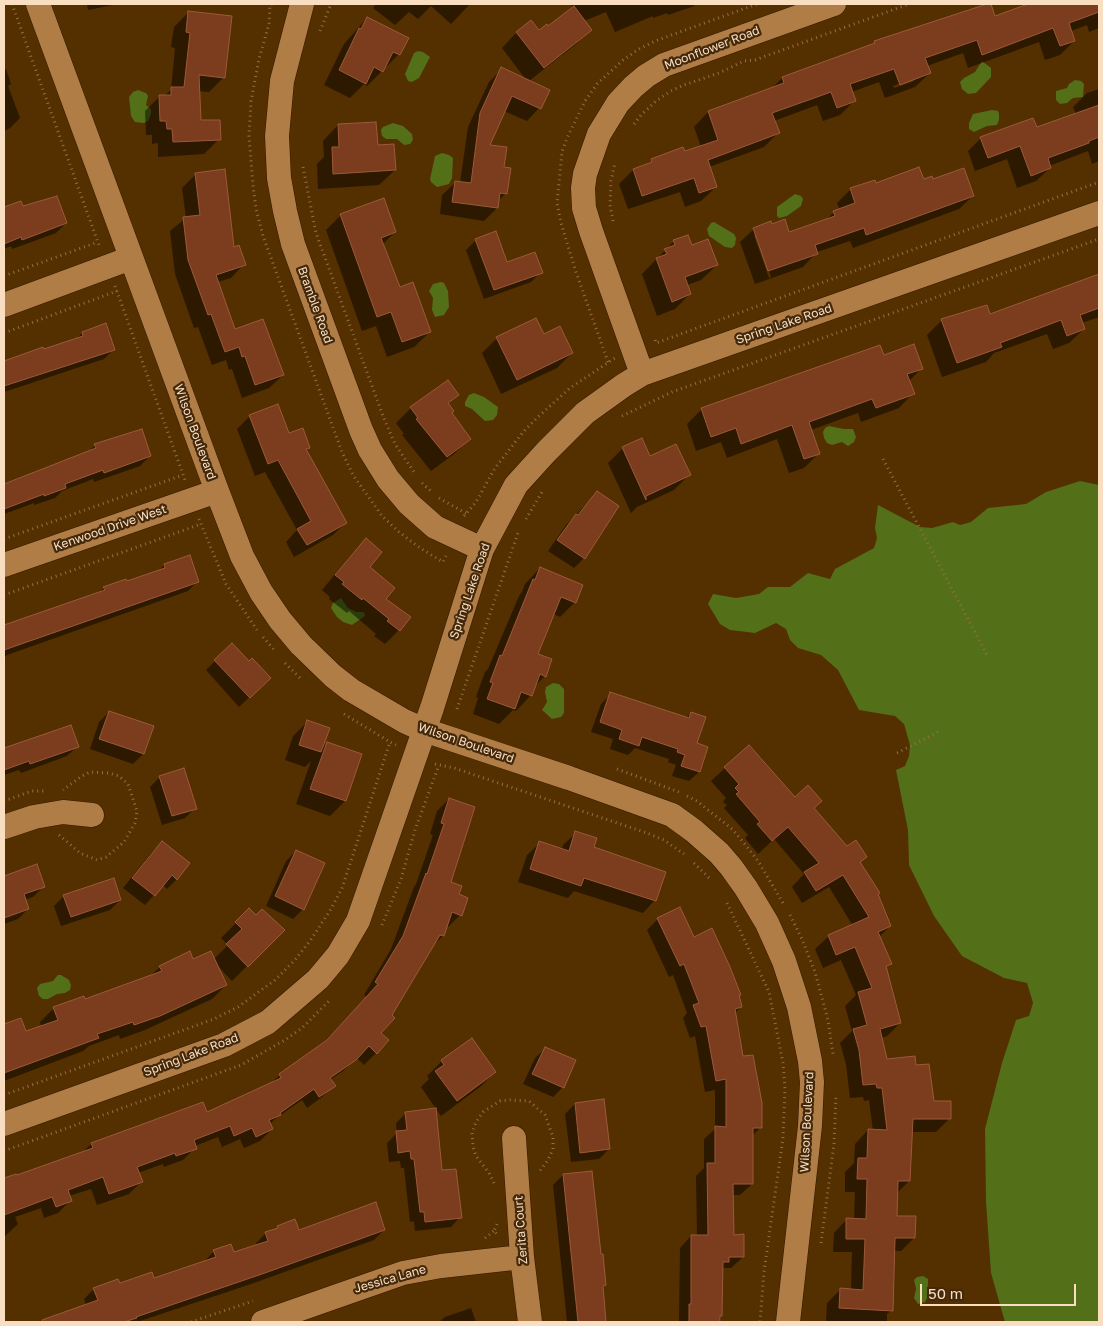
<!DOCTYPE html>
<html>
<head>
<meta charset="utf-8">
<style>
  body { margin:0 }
  #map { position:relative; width:1103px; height:1326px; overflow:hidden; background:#542f00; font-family:"Golos Text",sans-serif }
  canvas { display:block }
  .frame { position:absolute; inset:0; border:5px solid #fadec2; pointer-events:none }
  .scale { position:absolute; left:920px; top:1284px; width:156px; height:22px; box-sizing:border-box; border:2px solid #fadec2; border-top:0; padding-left:6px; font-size:15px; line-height:18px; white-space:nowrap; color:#fadec2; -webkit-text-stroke:4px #43280a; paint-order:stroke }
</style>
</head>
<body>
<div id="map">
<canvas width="1103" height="1326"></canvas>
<div class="frame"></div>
<div class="scale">50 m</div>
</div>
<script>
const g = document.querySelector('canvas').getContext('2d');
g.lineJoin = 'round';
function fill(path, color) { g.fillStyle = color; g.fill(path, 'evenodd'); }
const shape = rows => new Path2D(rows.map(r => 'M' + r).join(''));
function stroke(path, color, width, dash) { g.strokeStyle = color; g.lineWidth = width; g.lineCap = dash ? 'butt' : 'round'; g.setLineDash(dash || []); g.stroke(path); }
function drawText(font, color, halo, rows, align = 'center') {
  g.font = font + ' "Golos Text",sans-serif'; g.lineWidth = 4.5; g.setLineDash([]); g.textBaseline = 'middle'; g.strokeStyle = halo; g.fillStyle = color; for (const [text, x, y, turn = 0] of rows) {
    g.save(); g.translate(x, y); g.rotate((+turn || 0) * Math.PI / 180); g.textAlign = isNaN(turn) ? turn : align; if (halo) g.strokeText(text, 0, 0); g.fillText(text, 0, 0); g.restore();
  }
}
fill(shape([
  [418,51,423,52,430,57,419,78,412,82,408,81,405,74,414,53],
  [982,61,991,68,991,77,976,93,968,94,962,89,960,82,964,78,975,72],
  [1075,80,1081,81,1084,84,1083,97,1073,98,1067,103,1060,104,1056,100,1056,91,1067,88,1069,84],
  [138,90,146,93,148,96,146,105,151,109,151,114,148,121,144,123,135,122,131,116,129,97,133,92],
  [992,110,998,111,999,114,999,120,997,125,987,126,974,132,969,129,969,123,973,114],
  [393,123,403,126,412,134,413,140,410,144,404,145,397,139,386,139,382,136,381,130,383,127],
  [442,153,449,155,453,158,452,178,449,184,437,187,431,182,430,179,435,156],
  [795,194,801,196,803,199,801,206,787,216,779,218,777,216,777,207],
  [714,222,734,234,736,238,735,245,732,248,725,247,709,236,707,229,711,223],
  [441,282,444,283,448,291,449,307,444,315,435,317,432,310,433,298,429,291,433,284],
  [474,393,484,397,498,407,497,415,493,420,485,421,472,409,465,406,465,402,469,395],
  [829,426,844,429,853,429,856,437,854,442,848,446,842,442,832,445,827,443,824,438,823,432,825,428],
  [1080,481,1099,485,1099,1322,1005,1322,991,1273,986,1202,985,1129,1002,1063,1016,1020,1029,1016,1033,1003,1027,983,1004,978,962,956,934,916,909,865,908,830,896,770,905,766,909,756,910,745,904,724,895,716,859,710,838,670,821,655,798,648,790,640,786,629,776,623,755,633,730,630,720,624,708,604,713,594,736,598,759,594,768,587,790,587,808,573,830,579,835,569,874,548,877,538,875,528,878,505,920,527,932,528,953,522,960,525,971,522,988,508,1026,504,1046,492],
  [341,598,348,608,356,612,364,612,365,616,352,625,343,622,337,617,331,608,333,603],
  [553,683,559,684,564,689,564,713,561,717,552,719,542,710,547,702,545,692,546,687],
  [58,975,61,975,69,980,71,985,70,990,65,993,57,994,48,999,43,999,39,996,37,988,40,984,53,981],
  [923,1276,928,1279,928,1282,927,1298,925,1302,918,1304,914,1298,916,1289,914,1280,917,1277]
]), '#536f18');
fill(shape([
  [87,4,117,4,88,10],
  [376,4,470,4,451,24,431,6,418,19,409,12,395,25,373,8],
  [571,4,696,4,694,6,668,15,667,13,653,18,653,16,615,32,606,12,584,21,590,30,575,45,529,81,548,90,539,108,527,121,504,111,488,146,502,168,506,193,498,201,497,208,484,221,440,214,442,195,455,183,460,183,468,127,489,82,502,69,527,81,502,48,516,33,539,32,548,28,573,9],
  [1032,4,1099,4,1099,28,1089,32,1087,25,1071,31,1074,41,1060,55,1045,60,1039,42,968,68,963,53,927,66,930,73,915,87,885,98,879,82,852,92,855,100,840,115,823,121,817,105,774,121,778,133,764,147,709,167,716,187,701,201,685,207,680,192,628,209,619,184,633,170,647,165,652,160,684,153,701,147,694,127,708,112,772,88,782,78,871,46,875,42,994,17],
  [914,78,914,81,894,88,893,86],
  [189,12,224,77,209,92,198,91,199,122,219,139,204,154,158,157,158,143,152,144,152,135,146,135,145,111,160,96,164,96,171,90,175,48,171,47,174,27],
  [367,18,399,54,367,86,364,84,350,98,324,85,344,44],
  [6,69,11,84,8,86,20,118,10,128,4,131,4,70],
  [1099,89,1099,161,1092,164,1088,151,1049,166,1050,168,1036,181,1017,188,1007,159,975,171,968,151,981,138,1036,129,1076,115,1073,107,1087,93],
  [338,125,395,170,379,185,318,189,317,164,324,157,323,141],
  [196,174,233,249,244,264,231,278,218,282,235,330,283,375,269,388,242,398,232,369,229,370,226,360,212,365,198,327,194,328,175,274,170,231,186,218,182,188],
  [933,180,973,196,959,209,853,248,850,241,817,252,803,267,755,284,740,242,754,229,771,225,788,233,825,221,834,212,840,210,837,203,851,189,875,184],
  [754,235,757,235,771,277,769,278],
  [12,212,66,223,56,233,12,249,11,246,4,249,4,219],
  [341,215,395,232,382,245,399,288,430,332,414,347,387,357,376,326,362,331,326,230],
  [476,240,506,264,541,272,531,282,484,299,466,250],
  [674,241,691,246,717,265,701,280,687,285,690,294,675,309,657,316,642,274],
  [1099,276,1099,317,1082,323,1084,329,1069,343,1053,349,1047,334,994,353,986,362,942,377,927,335,942,320,989,316],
  [106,325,114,349,104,359,4,392,4,361,43,348,44,351,76,340,82,333],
  [543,335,572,353,557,368,501,394,482,353,497,338],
  [883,357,922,368,909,381,913,393,899,408,861,422,858,413,811,430,819,453,804,468,789,473,777,439,727,458,721,442,696,451,687,424,702,409],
  [448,381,458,395,447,405,451,413,469,439,454,454,431,471,402,435,404,434,396,423,411,408],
  [277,406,289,435,309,448,306,451,346,522,333,535,294,557,286,542,297,530,265,472,255,476,237,429,249,417],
  [95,445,150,456,140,466,94,482,93,479,62,491,55,498,34,505,34,503,4,514,4,484,89,452],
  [623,448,650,458,689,475,674,490,637,507,631,513,608,463],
  [597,493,617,507,584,558,574,568,548,551,566,525],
  [366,540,368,567,399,630,385,644,374,636,376,634,349,611,347,613,329,599,330,597,322,590,352,554],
  [164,565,198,581,188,591,7,655,4,658,4,625,97,594,104,588,126,583,158,572],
  [540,568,575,602,560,617,553,614,536,655,545,676,534,687,531,695,516,711,513,710,499,724,473,714,478,698,476,697,485,672,488,669,519,596,522,592,525,584],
  [215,661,259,688,239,707,206,670],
  [611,694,686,718,691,713,699,772,689,781,672,776,676,765,668,762,669,759,635,748,628,755,610,749,613,739,591,732,601,704],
  [109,712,152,727,143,754,133,764,90,749,99,722],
  [308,721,321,749,327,743,345,801,330,816,296,804,311,761,305,767,285,760,293,736],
  [4,746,6,749,77,747,67,756,21,773,19,770,4,775],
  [749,746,795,799,813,809,846,848,865,857,859,863,877,894,890,926,879,937,890,963,885,968,900,1023,887,1036,881,1038,886,1061,915,1067,932,1102,949,1119,936,1132,911,1132,909,1181,896,1194,895,1217,914,1238,901,1251,894,1251,892,1310,887,1314,887,1322,826,1321,827,1303,840,1290,851,1290,852,1252,833,1252,834,1233,847,1219,854,1220,855,1192,845,1192,845,1172,854,1163,855,1144,868,1130,873,1131,869,1100,864,1101,863,1097,850,1098,846,1064,840,1043,852,1031,845,1006,856,995,841,960,823,968,815,949,829,936,853,926,829,887,802,903,792,887,804,874,774,839,758,854,745,838,748,835,724,808,727,805,723,802,726,798,711,781],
  [160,777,195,808,185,818,162,825,150,787],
  [449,799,449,883,458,895,460,915,448,927,446,926,443,936,432,946,379,1033,376,1053,364,1065,357,1058,343,1071,330,1080,334,1086,322,1097,307,1108,302,1100,275,1119,270,1124,272,1129,260,1141,244,1148,240,1139,222,1147,218,1137,195,1146,195,1148,183,1160,164,1167,163,1164,138,1173,141,1182,129,1194,97,1205,91,1189,69,1196,70,1201,58,1213,44,1218,41,1208,15,1217,18,1224,4,1237,4,1180,82,1153,91,1144,202,1104,206,1114,270,1084,280,1075,325,1043,367,997,364,995,391,949,414,887,416,884,433,835,430,834,437,811],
  [576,833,655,900,643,913,574,891,568,898,518,882,527,855,540,843,562,850,563,845],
  [162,842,177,879,167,889,163,885,145,905,123,888,152,852],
  [296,851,303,909,293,919,266,906,286,861],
  [36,866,43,887,33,897,24,900,28,909,18,919,4,924,4,877],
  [64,896,120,900,110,910,61,926,54,906],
  [249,910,256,917,283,930,232,981,217,965,226,985,212,999,145,1030,120,1039,119,1035,89,1046,83,1051,4,1081,4,1025,20,1019,25,1033,41,1027,40,1022,54,1008,84,1000,150,976,160,967,214,959,228,945,221,938],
  [658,919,694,938,737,996,741,1007,735,1013,742,1058,760,1128,752,1136,752,1184,740,1195,732,1195,733,1236,743,1257,731,1268,722,1268,721,1322,679,1322,680,1248,691,1236,697,1236,696,1176,704,1168,704,1139,715,1129,715,1090,705,1092,695,1036,690,1038,683,1018,687,1013,673,975,669,977,647,930],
  [545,1049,563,1087,553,1097,523,1084,535,1058],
  [442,1061,495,1072,480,1087,441,1116,421,1087,429,1079,427,1076],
  [575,1104,609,1149,599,1159,571,1162,565,1114],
  [406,1113,441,1172,460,1217,451,1227,415,1231,414,1221,410,1222,404,1168,401,1168,400,1161,389,1162,387,1143,397,1133,396,1123],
  [563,1175,600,1255,605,1285,602,1288,605,1322,567,1322,553,1185],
  [278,1227,298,1231,384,1230,374,1240,251,1284,137,1322,37,1322,86,1305,84,1299,94,1289,153,1280,204,1262,214,1251,233,1254,257,1246,256,1243,266,1233,274,1230],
  [471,1308,476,1322,439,1322,445,1317]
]), '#0007');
const building = shape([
  [987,4,991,4,995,16,1028,4,1099,4,1099,12,1069,23,1075,41,1060,46,1053,28,982,55,977,40,925,58,931,73,900,85,894,69,850,84,856,101,837,108,831,92,772,113,780,133,708,160,717,187,699,193,694,178,642,196,633,169,652,162,651,159,683,147,685,151,718,140,708,111,784,83,782,77,875,43,874,41,987,4],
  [574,6,592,30,544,68,516,32,531,20,539,30,547,24,548,26,574,6],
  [188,11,232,16,225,78,199,75,201,120,220,120,221,140,173,142,172,129,167,129,166,121,160,121,159,95,171,95,171,87,184,87,190,33,186,32,188,11],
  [367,17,409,38,400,55,393,52,383,72,374,67,366,84,339,70,359,28,361,29,367,17],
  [501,67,550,90,541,109,512,96,490,145,507,147,504,167,511,168,507,194,500,193,498,208,452,202,455,181,471,183,480,113,501,67],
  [1099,105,1099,137,1089,141,1089,143,1048,158,1051,168,1031,176,1020,146,988,158,980,137,1033,118,1037,127,1099,105],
  [376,122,378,145,394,144,396,170,333,174,332,147,339,147,338,124,376,122],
  [919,167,924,179,932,176,933,179,964,168,974,196,866,235,864,228,815,245,818,254,768,271,753,228,771,221,772,224,785,219,789,232,835,216,833,211,855,203,850,188,875,180,876,183,919,167],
  [225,169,234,247,239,245,246,265,216,275,235,329,263,319,284,375,255,385,245,356,242,357,239,347,225,352,211,314,208,315,188,260,183,217,200,215,195,173,225,169],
  [57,196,67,223,22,240,21,237,4,244,4,207,21,201,23,206,57,196],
  [384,198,396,232,381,238,400,287,413,282,431,332,402,342,391,312,377,317,340,214,384,198],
  [496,231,507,262,535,252,543,273,494,290,475,239,496,231],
  [688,235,692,245,708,239,718,265,685,277,691,294,672,302,656,258,667,254,664,249,675,245,673,240,688,235],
  [1099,274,1099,308,1080,315,1085,329,1067,336,1061,320,1000,343,1002,347,957,363,941,319,987,305,990,314,1099,274],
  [536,318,544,334,560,326,573,353,517,380,496,337,536,318],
  [106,323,115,350,4,386,4,361,43,347,44,349,83,336,82,332,106,323],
  [914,344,923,369,907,374,915,394,876,408,872,399,809,422,820,454,804,459,792,425,741,444,736,428,711,437,701,408,880,345,884,355,914,344],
  [448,380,459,395,448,403,454,411,452,413,471,439,447,457,416,419,418,418,410,407,448,380],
  [278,404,289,433,303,428,310,448,306,449,347,523,307,545,297,529,311,521,278,460,268,464,249,415,278,404],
  [142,429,151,456,104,473,103,470,65,484,66,488,44,496,44,494,4,509,4,484,96,448,94,444,142,429],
  [642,438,650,456,676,444,691,475,646,496,646,500,622,447,642,438],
  [597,491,619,506,585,559,557,540,576,514,578,515,597,491],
  [366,538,382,552,370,567,395,588,386,599,411,617,400,631,387,621,389,619,363,598,362,600,342,584,344,582,335,575,366,538],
  [190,555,199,582,4,650,4,625,105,590,103,587,126,579,127,581,165,568,164,564,190,555],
  [540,567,583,585,576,603,561,597,538,654,552,659,546,677,540,674,532,696,521,692,515,709,487,699,493,683,490,682,500,655,502,656,533,579,535,580,540,567],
  [232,643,249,661,252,658,271,678,250,698,214,660,232,643],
  [610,692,689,718,691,712,706,717,697,743,708,747,700,772,681,766,685,755,677,752,678,749,642,737,639,746,619,739,622,730,600,722,610,692],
  [109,711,154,726,144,754,99,739,109,711],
  [307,720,330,728,321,752,299,745,307,720],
  [71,725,79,747,30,764,29,761,4,770,4,748,71,725],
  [327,742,362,754,346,801,310,789,327,742],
  [749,745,795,797,808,785,822,801,814,808,847,846,856,840,867,857,860,862,880,893,878,894,891,926,878,932,892,964,886,966,901,1023,880,1029,887,1059,915,1056,916,1065,929,1064,934,1101,951,1101,951,1119,913,1119,910,1181,898,1181,897,1216,916,1216,915,1238,895,1238,893,1311,839,1308,840,1288,863,1290,865,1239,846,1239,846,1218,866,1219,867,1179,857,1179,858,1158,867,1158,868,1129,887,1130,882,1088,877,1088,876,1084,863,1085,859,1050,853,1029,867,1025,858,992,872,988,855,947,836,955,828,935,869,917,843,875,816,891,804,872,819,863,788,827,772,841,757,824,760,822,736,794,739,792,735,788,739,784,724,767,749,745],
  [184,768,197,809,172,816,159,776,184,768],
  [449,798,475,807,451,882,462,886,459,894,468,898,462,916,452,912,444,936,440,935,392,1015,395,1018,381,1033,389,1040,377,1054,369,1046,356,1060,330,1078,336,1086,319,1097,314,1089,280,1113,281,1115,269,1120,273,1129,256,1137,252,1128,234,1136,230,1126,194,1140,197,1149,176,1156,175,1153,137,1167,143,1182,109,1194,103,1177,68,1190,72,1201,56,1207,52,1197,4,1215,4,1178,16,1174,17,1175,93,1148,91,1143,203,1102,207,1112,281,1078,279,1074,327,1040,378,984,375,982,403,936,426,873,427,874,444,824,441,823,449,798],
  [575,831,597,838,594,847,666,872,656,901,584,878,581,886,530,869,539,841,569,851,575,831],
  [162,841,190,863,177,880,172,875,155,896,132,878,162,841],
  [296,850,325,863,304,910,275,896,296,850],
  [37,864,45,887,24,894,29,909,4,918,4,876,37,864],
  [114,878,121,900,71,917,63,895,114,878],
  [680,907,694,937,712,928,730,967,741,995,739,995,742,1007,735,1009,743,1056,753,1055,762,1103,762,1128,753,1128,753,1184,733,1184,734,1235,744,1234,744,1257,729,1257,729,1262,723,1262,722,1316,720,1316,720,1322,689,1322,689,1304,691,1304,691,1235,708,1235,707,1163,715,1163,715,1126,726,1127,726,1079,716,1081,706,1026,701,1027,693,1005,699,1003,684,964,680,966,657,918,680,907],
  [249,908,256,915,262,909,285,930,248,967,226,944,242,929,235,922,249,908],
  [190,951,193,959,211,951,227,985,160,1016,134,1025,133,1022,97,1034,99,1038,4,1073,4,1024,21,1018,26,1031,58,1020,53,1007,84,996,85,999,162,971,159,966,190,951],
  [472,1038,496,1072,457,1101,435,1071,444,1065,441,1060,472,1038],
  [545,1047,576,1060,564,1088,532,1074,545,1047],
  [604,1099,610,1149,580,1153,575,1103,604,1099],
  [436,1108,442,1170,456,1169,462,1218,425,1222,424,1212,420,1212,414,1159,411,1159,410,1151,398,1153,396,1131,407,1130,405,1112,436,1108],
  [592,1171,601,1254,603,1254,606,1285,603,1286,606,1322,578,1322,563,1174,592,1171],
  [376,1202,385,1230,262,1274,136,1317,137,1318,124,1322,42,1322,42,1320,98,1300,93,1288,118,1279,120,1283,152,1272,154,1278,216,1257,213,1250,231,1244,234,1252,268,1241,265,1232,278,1228,277,1226,295,1219,299,1230,376,1202]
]);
fill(building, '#7b3d1d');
stroke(building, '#9b5a3b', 1);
const street = shape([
  [38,4,217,491,242,556,261,592,280,620,301,645,333,676,351,690,404,721,424,730,569,778,672,815,694,831,719,853,731,867,746,888,767,923,784,961,799,1007,810,1061,812,1082,810,1126,788,1322],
  [302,4,282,81,277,136,279,178,285,211,293,244,361,430,370,450,388,479,409,504,435,527,482,549],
  [4,305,131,258],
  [642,374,591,231,584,208,583,188,585,174,599,134,618,103,633,87,646,76,664,65,834,4],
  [4,565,217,491],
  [4,827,34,817,63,812,92,815],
  [4,1124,224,1045,268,1022,318,979,338,955,358,921,432,708,482,549,516,485,546,452,585,413,624,385,642,374,1099,213],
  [514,1138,522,1257,530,1322],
  [263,1322,403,1273,441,1266,522,1257]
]);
stroke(street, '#331900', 25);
stroke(shape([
  [12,4,100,248],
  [272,4,270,5,269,24,259,59,251,101,249,136,253,185,256,209,263,236,342,452,353,475,382,516,399,532,420,548,443,562,446,556],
  [320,31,331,4],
  [634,124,641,115,656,101,671,91,684,85,719,73,744,61,755,60,909,4],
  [303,167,316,233,383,416,395,444,414,472],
  [613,221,610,205,611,181,615,163],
  [4,276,98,242],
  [115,286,185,480],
  [4,333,117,291],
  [655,340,656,343,1099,182],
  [608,362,576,272,561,223,557,203,562,152,567,138,585,101,597,84,623,60,639,49,655,41,757,4],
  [622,416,672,392,1099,239],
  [883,459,987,655],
  [422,483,432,492],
  [439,498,467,514],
  [464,516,476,502,495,468,524,431,539,416,570,388,615,358],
  [199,519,226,584,257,630],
  [526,519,542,492],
  [4,539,183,475],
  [4,595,201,524],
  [263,637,275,651],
  [285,663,302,680],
  [457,709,518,533],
  [344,714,390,742],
  [897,753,938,732],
  [435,764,454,768,647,833,664,840,684,854],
  [617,769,679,792],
  [687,796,697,801,713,814,732,829,744,843,758,861,783,903],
  [4,801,32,791,44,791],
  [59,835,80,853,97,860,106,857,124,842,135,823,137,811,128,784,119,776,109,773,90,772,82,776,63,790],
  [694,863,709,878],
  [727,903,769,992,783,1063,785,1089,783,1138,764,1272,760,1322],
  [790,915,802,939,815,972,828,1020,833,1054],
  [382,925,401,879,415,830,439,765],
  [4,1095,214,1019,238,1007,275,980,294,961,310,941,331,909,342,888,390,742,396,745],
  [4,1151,241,1065,285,1040,302,1028,329,1001],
  [494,1183,489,1173,476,1156,473,1147,472,1133,476,1122,483,1112,500,1101,510,1100,529,1101,545,1115,553,1137,553,1149,548,1160,539,1172],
  [497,1224,494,1231,498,1235],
  [485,1238,494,1231],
  [821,1243,834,1144,836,1095],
  [191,1322,253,1301]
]), '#927048', 3, [1, 4]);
stroke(street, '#b17d46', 24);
drawText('12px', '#fadec2', '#43280a', [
  ["Moonflower Road",712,48,-21],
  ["Bramble Road",315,305,70],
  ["Spring Lake Road",784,324,-19],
  ["Wilson Boulevard",195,432,70],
  ["Kenwood Drive West",110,528,-19],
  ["Spring Lake Road",470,591,-71],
  ["Wilson Boulevard",466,743,19],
  ["Spring Lake Road",191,1055,-21],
  ["Wilson Boulevard",807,1122,-87],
  ["Zerita Court",521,1230,-94],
  ["Jessica Lane",390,1279,-16]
]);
</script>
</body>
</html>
